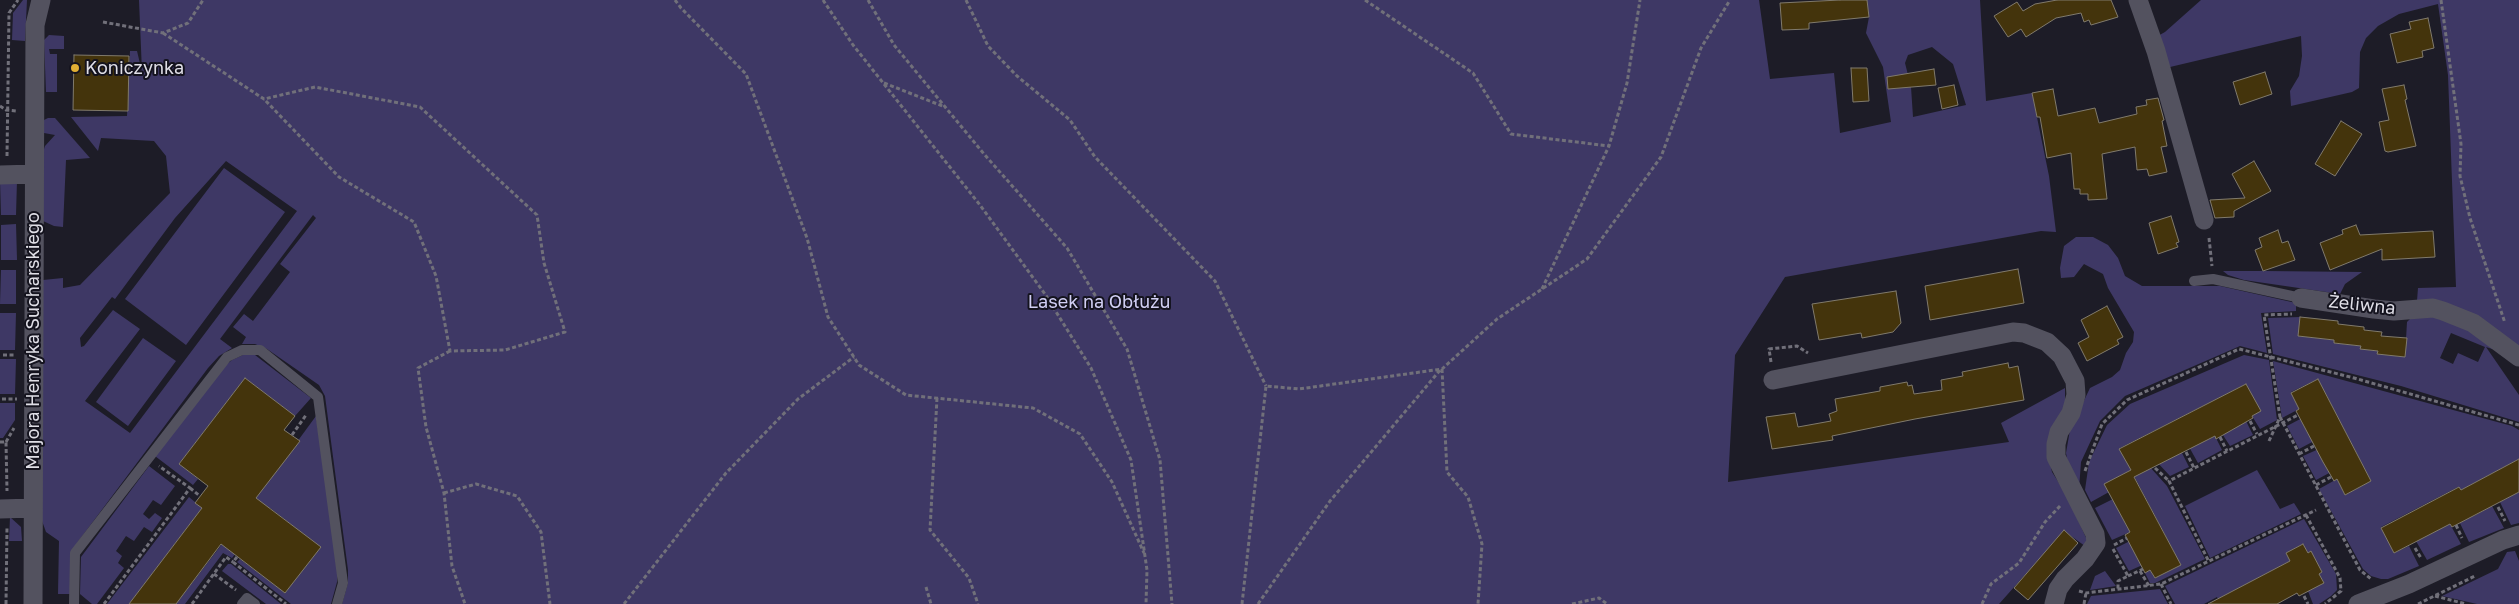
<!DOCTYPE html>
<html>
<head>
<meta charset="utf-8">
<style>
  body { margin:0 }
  canvas { display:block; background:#1d1c27 }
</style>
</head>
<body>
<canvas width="2519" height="604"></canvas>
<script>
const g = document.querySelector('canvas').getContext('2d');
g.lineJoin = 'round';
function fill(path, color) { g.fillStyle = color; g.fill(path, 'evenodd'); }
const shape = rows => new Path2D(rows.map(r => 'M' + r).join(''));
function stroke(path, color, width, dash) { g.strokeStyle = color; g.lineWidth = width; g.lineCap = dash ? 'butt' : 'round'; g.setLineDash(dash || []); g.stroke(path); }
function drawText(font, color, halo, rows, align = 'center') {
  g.font = font + ' "Golos Text",sans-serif'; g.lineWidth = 4; g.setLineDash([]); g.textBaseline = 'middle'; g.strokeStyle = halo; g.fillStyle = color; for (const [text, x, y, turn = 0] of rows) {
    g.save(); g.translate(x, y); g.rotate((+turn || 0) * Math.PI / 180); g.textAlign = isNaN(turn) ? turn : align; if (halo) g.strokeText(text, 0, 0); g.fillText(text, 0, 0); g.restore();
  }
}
fill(shape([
  [23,0,27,0,25,41,12,40,13,13],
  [139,0,1759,0,1770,79,1834,73,1840,133,1891,122,1883,67,1866,33,1869,17,1867,0,1980,0,1986,101,2032,93,2049,176,2056,232,2041,231,1785,277,1735,355,1728,482,2009,442,2001,423,2065,388,2065,406,2050,463,2052,472,2066,494,2088,542,2085,546,2064,531,1999,604,342,604,348,583,348,570,325,396,319,385,267,349,255,344,242,344,246,337,233,327,244,314,253,321,290,272,280,264,316,218,313,215,220,339,232,348,219,356,208,368,77,543,70,561,70,594,58,594,59,541,46,532,41,518,43,280,63,278,63,288,80,285,170,193,166,156,154,141,101,138,98,151,71,117,127,116,130,51,137,51,142,72],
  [1932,47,1953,64,1966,105,1913,117,1911,87,1905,63,1908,55],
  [226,161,297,211,130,433,85,401,140,329,113,310,84,346,81,347,80,338,112,297,115,299,175,218],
  [2201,0,2519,0,2519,352,2417,301,2418,288,2456,287,2448,75,2438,4,2399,14,2378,26,2366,38,2360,52,2359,88,2352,92,2291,106,2290,91,2299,76,2302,56,2301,36,2170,67,2156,37,2165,32],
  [49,35,64,36,64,49,49,49,50,54,57,54,57,92,46,92,44,40],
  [48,118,55,118,90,158,66,160,63,227,54,226,43,221,42,155,45,146,55,135,44,133,44,120],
  [224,168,285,212,186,345,125,299],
  [0,180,17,180,16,215,1,215],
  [16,224,17,260,1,260,1,225],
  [2076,237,2093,237,2108,245,2118,258,2125,276,2142,286,2220,286,2296,303,2296,311,2261,313,2267,353,2240,346,2125,396,2100,421,2081,462,2079,489,2069,469,2066,453,2070,430,2090,388,2112,377,2120,370,2126,353,2133,342,2134,332,2108,288,2103,274,2084,264,2074,277,2061,278,2060,268,2064,246],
  [1,270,16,270,16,304,0,304],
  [2223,271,2263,271,2362,272,2345,284,2340,294,2244,280,2228,275],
  [0,313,16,313,15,350,0,350],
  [2415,314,2455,319,2508,354,2486,347,2519,395,2519,422,2401,386,2273,354,2268,318,2300,317,2299,336,2334,340,2334,343,2361,346,2361,349,2378,351,2378,354,2405,357,2407,322],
  [2451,333,2485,347,2478,362,2458,353,2453,364,2440,358],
  [143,338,176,361,128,426,96,402],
  [245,354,255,355,311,398,295,416,245,378,179,464,198,479,193,485,155,456,220,370,232,360],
  [2244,355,2269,360,2277,420,2260,429,2252,416,2260,411,2246,384,2120,448,2131,470,2105,484,2109,492,2091,502,2085,490,2089,462,2107,425,2130,404],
  [0,359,16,359,15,394,0,394],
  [2273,361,2512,426,2519,430,2519,459,2461,490,2458,487,2381,527,2394,553,2409,546,2419,566,2388,579,2381,579,2371,576,2363,569,2319,489,2337,479,2345,495,2371,481,2318,379,2291,392,2299,409,2282,418],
  [0,403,15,403,15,420,3,438,0,438],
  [316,416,338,568,337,582,331,604,291,604,237,562,240,559,285,593,320,547,270,508,245,513],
  [2304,417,2316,440,2299,449,2287,426],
  [2245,419,2253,435,2230,446,2221,432],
  [2215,436,2222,450,2198,463,2188,445],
  [2321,448,2333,471,2316,480,2303,456],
  [2180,449,2189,467,2170,476,2157,462],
  [149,466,175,486,161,505,153,500,143,514,149,519,155,513,162,518,152,532,144,527,134,541,126,536,116,551,122,556,118,563,124,568,97,604,92,604,80,594,81,557],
  [2149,466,2167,486,2205,559,2155,583,2150,583,2145,573,2150,570,2155,578,2181,565,2133,474],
  [2257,470,2280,509,2294,503,2301,514,2210,558,2185,506],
  [2519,492,2519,523,2511,525,2500,502],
  [189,497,202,508,129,604,107,604],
  [2113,499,2130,532,2112,540,2095,508],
  [2492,506,2504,528,2469,542,2458,519,2474,516],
  [10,517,21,527,22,541,9,541],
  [2304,519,2336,574,2337,590,2331,596,2319,604,2313,604,2308,591,2324,583,2319,574,2322,572,2311,552,2308,553,2303,544,2286,553,2290,561,2218,599,2217,597,2204,604,2175,604,2165,586],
  [2450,524,2461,544,2427,560,2416,541],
  [232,531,245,541,232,558,223,553,185,604,176,604],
  [2134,539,2147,563,2129,571,2116,548],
  [2515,551,2519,561,2519,604,2477,604,2442,596,2498,569,2507,552],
  [228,564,231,564,281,604,266,604,222,571],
  [2105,571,2116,586,2090,590,2095,576],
  [2160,589,2168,604,2087,604,2091,596]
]), '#3e3865');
const building = shape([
  [1840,0,1867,0,1869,17,1809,23,1809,29,1782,30,1780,3,1840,0],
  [2057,0,2111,0,2118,17,2091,25,2089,20,2084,22,2081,13,2056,18,2026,37,2021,29,2008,37,1994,16,2017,2,2023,11,2035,4,2057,0],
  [2428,18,2434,48,2422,51,2423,57,2397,63,2390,34,2411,29,2409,22,2428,18],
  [74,55,129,56,128,111,73,110,74,55],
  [1851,68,1867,68,1869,101,1853,102,1851,68],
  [1934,69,1936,85,1888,89,1887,77,1934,69],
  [2265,72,2272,94,2240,105,2233,82,2265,72],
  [1954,85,1958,105,1942,109,1938,88,1954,85],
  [2404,85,2407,99,2405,100,2416,146,2388,152,2385,151,2379,122,2389,120,2382,89,2404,85],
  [2053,89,2058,116,2095,108,2099,123,2137,114,2136,107,2147,105,2146,100,2158,98,2164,120,2162,121,2167,146,2161,147,2167,172,2149,176,2147,169,2137,170,2135,147,2102,154,2107,199,2088,200,2088,194,2080,194,2080,189,2074,189,2071,153,2047,158,2040,117,2037,117,2032,93,2053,89],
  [2341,121,2362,134,2335,176,2315,164,2341,121],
  [2254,161,2271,191,2234,211,2234,217,2215,218,2210,200,2245,198,2232,174,2254,161],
  [2171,216,2179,242,2176,243,2178,247,2158,254,2149,223,2171,216],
  [2356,225,2360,235,2433,231,2435,257,2382,260,2382,249,2330,270,2320,243,2343,234,2342,230,2356,225],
  [2278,230,2282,243,2288,241,2295,260,2263,271,2255,250,2262,247,2259,238,2278,230],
  [2018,269,2024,303,1930,320,1925,286,2018,269],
  [1896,291,1901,323,1893,332,1862,338,1861,333,1819,340,1812,304,1896,291],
  [2107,306,2123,337,2117,340,2119,344,2087,361,2078,343,2089,337,2081,320,2107,306],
  [2300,317,2338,321,2338,324,2364,327,2364,330,2382,332,2381,336,2407,338,2405,357,2377,354,2378,351,2360,349,2361,346,2334,343,2334,340,2298,336,2300,317],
  [2008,363,2009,368,2018,366,2024,400,1915,419,1832,436,1833,440,1772,449,1766,417,1795,413,1798,427,1831,421,1829,414,1837,411,1835,399,1880,391,1880,387,1907,382,1908,386,1912,385,1914,394,1942,390,1941,380,1963,376,1962,372,2008,363],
  [245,378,295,416,284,430,300,441,256,498,321,547,285,593,221,544,176,604,129,604,202,508,195,503,208,486,179,464,245,378],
  [2318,379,2371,481,2345,495,2337,479,2334,481,2323,462,2296,411,2299,409,2291,393,2318,379],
  [2246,384,2261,411,2252,416,2253,418,2216,439,2215,436,2134,477,2181,565,2155,578,2150,570,2145,573,2125,535,2130,532,2104,484,2131,470,2119,449,2246,384],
  [2519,459,2519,492,2452,527,2450,524,2394,553,2381,528,2459,487,2461,490,2519,459],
  [2064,530,2078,543,2028,600,2014,588,2064,530],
  [2303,544,2308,553,2311,551,2322,572,2319,574,2324,583,2299,596,2297,593,2277,604,2208,604,2290,561,2286,553,2303,544]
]);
fill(building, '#44340c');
stroke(building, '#807a6c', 1);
stroke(shape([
  [675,0,681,8,746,74,807,238,828,317,859,365,906,395,1033,408,1080,434,1112,482,1144,553],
  [823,0,853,45,980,205,1045,294,1091,368,1131,460,1147,570,1146,604],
  [868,0,894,45,984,154,1067,248,1127,349,1160,460,1172,604],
  [966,0,988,46,1017,76,1070,120,1095,157,1215,281,1266,386],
  [1365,0,1473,73,1511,134,1609,146],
  [2441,0,2461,144,2460,176,2470,218,2505,323],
  [103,22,163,33,188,23,203,0],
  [163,33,264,99,315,87,420,107,537,215,544,263,565,332,505,350,450,351,436,276,414,222,339,177,264,99],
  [884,83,945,107],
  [0,106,6,110,16,111],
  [7,156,9,13,18,0],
  [2209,238,2212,266],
  [1542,289,1609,146,1627,83,1640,0],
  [450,351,418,368,426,427,444,493,452,566,465,604],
  [3,355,15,355],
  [1771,362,1769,349,1797,346,1808,353],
  [1442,369,1447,472,1468,497,1482,544,1478,604],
  [937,398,930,530,969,578,978,604],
  [2,399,17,399],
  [2280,417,2360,570,2371,579],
  [2250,421,2257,434],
  [292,435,306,415],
  [2220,437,2227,451],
  [2269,441,2280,417,2264,315,2292,314],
  [0,442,6,442,7,491],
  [6,442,14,428],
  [2186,452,2194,468],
  [2299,454,2314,446],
  [2155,468,2169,481],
  [2085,471,2102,424,2127,400,2239,349,2354,378,2519,425],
  [2316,485,2331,477],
  [190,488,200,496],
  [444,493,476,484,517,496,541,532,550,604],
  [2498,507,2505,521],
  [2306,515,2340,578,2341,591,2325,604],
  [2456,525,2462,538],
  [2114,545,2127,538],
  [2415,548,2421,558],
  [2113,549,2128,576,2118,581,2118,589],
  [237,557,233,562,286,604],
  [2208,560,2169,481,2298,415],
  [2140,571,2149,586],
  [214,574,236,590],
  [2128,576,2143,569],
  [2161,584,2171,604],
  [926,587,931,604],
  [2079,591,2086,593,2161,584,2316,510],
  [2304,596,2308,604],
  [2435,596,2466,604],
  [6,604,7,527],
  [104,604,190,488,159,466],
  [192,604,226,557,233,562],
  [624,604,726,473,798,399,854,357],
  [1242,604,1266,386,1299,389,1442,369,1497,319,1587,259,1661,157,1701,48,1730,0],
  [1258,604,1330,501,1441,369],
  [1572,604,1599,598,1607,604],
  [1982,604,1991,584,2019,563,2045,522,2060,506],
  [2084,604,2086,593],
  [2418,604,2475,576]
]), '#71707a', 3, [4, 2.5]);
stroke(shape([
  [2194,281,2213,279,2301,298],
  [74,604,75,553,227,357,242,350,260,350,318,397,343,583,337,604],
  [242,604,247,598,255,604]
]), '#53525f', 10);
stroke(shape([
  [2138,0,2156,51,2204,220],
  [0,175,34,174],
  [2301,298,2374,309,2394,311,2433,308,2443,311,2473,323,2519,357],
  [1773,380,2013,332,2024,333,2047,342,2062,356,2075,381,2076,395,2071,413,2059,432,2056,444,2056,457,2095,534,2096,543,2085,559,2065,579,2058,589,2054,604],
  [0,509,33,508],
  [33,604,35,25,41,0],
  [2358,604,2409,584,2503,540,2519,535]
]), '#53525f', 19);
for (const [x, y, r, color] of [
  [75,68,5,"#e1af34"]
]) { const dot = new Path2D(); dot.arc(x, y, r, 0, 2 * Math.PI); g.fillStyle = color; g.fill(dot); stroke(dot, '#14131e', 2); }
drawText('18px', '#dfdee6', '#14131e', [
  ["Koniczynka",85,68]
], 'left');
drawText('18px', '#d1cff4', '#14131e', [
  ["Lasek na Obłużu",1099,302]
]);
drawText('18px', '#dfdee6', '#14131e', [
  ["Żeliwna",2362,305,6],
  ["Majora Henryka Sucharskiego",33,341,-90]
]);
</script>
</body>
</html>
